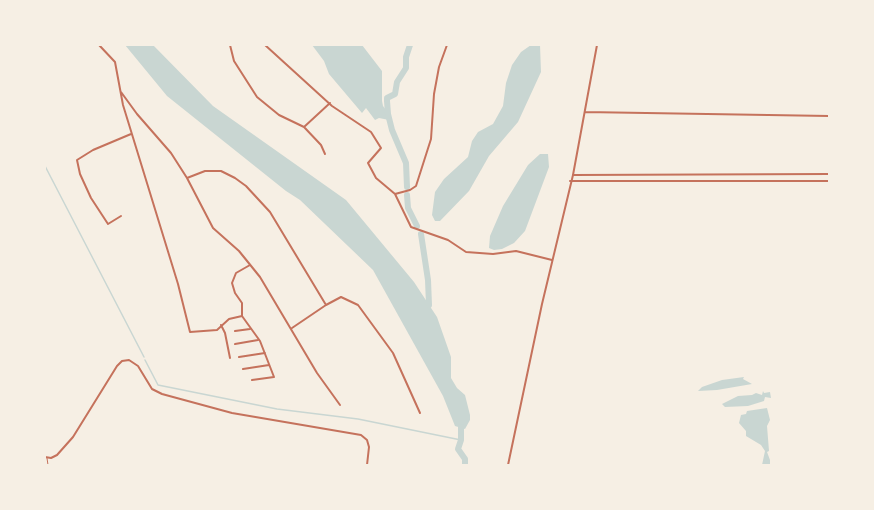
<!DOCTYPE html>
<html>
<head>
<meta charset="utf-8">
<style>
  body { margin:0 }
  #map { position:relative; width:874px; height:510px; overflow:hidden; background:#f6efe4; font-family:Georgia,serif }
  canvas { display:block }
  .frame { position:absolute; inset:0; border:46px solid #f6efe4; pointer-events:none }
</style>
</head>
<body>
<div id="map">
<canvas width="874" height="510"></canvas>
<div class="frame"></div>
</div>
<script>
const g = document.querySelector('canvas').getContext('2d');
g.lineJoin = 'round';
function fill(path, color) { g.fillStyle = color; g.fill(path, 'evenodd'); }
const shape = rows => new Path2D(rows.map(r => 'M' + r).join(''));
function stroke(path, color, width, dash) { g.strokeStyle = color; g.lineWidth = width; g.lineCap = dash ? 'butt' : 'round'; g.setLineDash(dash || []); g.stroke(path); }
fill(shape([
  [125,45,153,45,213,106,346,200,414,282,437,317,451,357,451,378,457,388,465,395,470,415,470,420,465,429,455,426,443,396,373,270,300,200,286,191,167,96],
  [312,45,362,45,382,71,382,101,383,106,390,115,389,120,379,118,375,120,366,108,362,113,329,74,324,61],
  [531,45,540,45,541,72,518,122,489,156,469,191,440,221,435,221,432,215,435,192,444,179,468,157,472,141,478,132,493,124,503,106,506,83,512,65,521,52],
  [540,154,548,154,549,167,525,231,514,243,502,249,494,250,489,248,490,236,503,206,528,165],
  [744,377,743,379,752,384,717,390,698,391,702,387,722,380],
  [763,391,764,393,770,392,771,398,765,397,764,401,748,406,725,407,722,404,738,396,752,395,756,393,762,395],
  [767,408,770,420,767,426,769,451,767,452,770,460,770,465,762,465,765,451,761,445,746,436,746,431,739,423,741,415,746,414,747,411]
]), '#c9d6d2');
stroke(shape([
  [45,166,144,357],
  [145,360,158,385,277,409,358,419,461,440]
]), '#c9d6d2', 1.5);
stroke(shape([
  [407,187,406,163,392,130,388,114,387,101,387,98,395,94,397,82,406,68,406,57,410,45],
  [407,195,408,208,417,226],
  [421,234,428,280,429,305],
  [461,427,461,440,458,449,465,459,465,465]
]), '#c9d6d2', 6);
stroke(shape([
  [47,458,48,465]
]), '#c5725c', 1);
stroke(shape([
  [99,45,115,62,123,105,178,284,190,332,217,330,229,319,242,316,242,303,235,293,232,283,236,273,250,265],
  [230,45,234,61,257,97,279,115,304,127,321,145,325,154],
  [265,45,332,106,371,132,381,148,368,163,376,178,395,194,411,227,448,240,466,252,493,254,516,251,552,260],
  [121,92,137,114,171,153,187,178,213,228,239,251,260,277,317,373,340,405],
  [585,112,829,116],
  [304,127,330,103],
  [573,175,597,45],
  [187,178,205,171,221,171,235,178,246,186,270,212,326,305,292,328],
  [395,194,410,190,416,186,431,139,434,94,439,67,447,45],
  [121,216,108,224,91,198,80,174,77,160,93,150,131,134],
  [326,305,341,297,358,305,393,353,420,413],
  [242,316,260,341,274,377,252,380],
  [221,325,225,333,230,358],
  [235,331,250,329],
  [235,344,258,340],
  [239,357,265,353],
  [243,369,269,365]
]), '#c5725c', 2);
stroke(shape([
  [570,181,829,181],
  [45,457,51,458,57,455,73,437,117,366,122,361,129,360,138,366,152,389,162,394,232,413,361,435,367,440,369,447,367,465],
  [508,465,542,304,573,175,829,174]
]), '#c5725c', 2);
</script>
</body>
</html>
